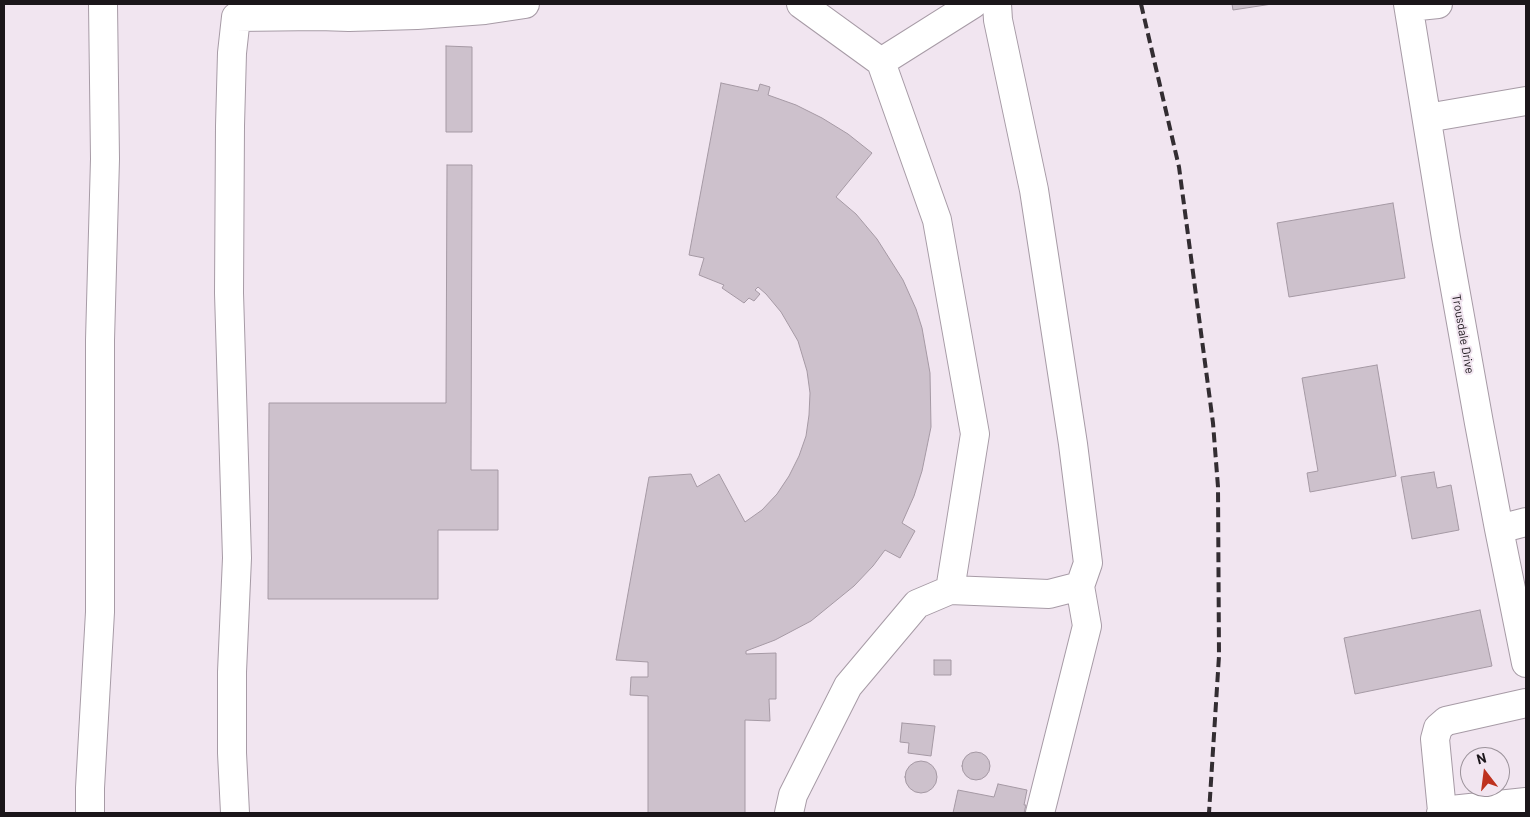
<!DOCTYPE html>
<html>
<head>
<meta charset="utf-8">
<style>
  body { margin:0 }
  #map { position:relative; width:1530px; height:817px; overflow:hidden; background:#f1e5f0; font-family:Barlow,sans-serif }
  canvas { display:block }
  .frame { position:absolute; inset:0; border:5px solid #1b161a; pointer-events:none }
  .north { position:absolute; left:1460px; top:747px; width:50px; height:50px; box-sizing:border-box; background:#f1e5f0; border:1px solid #9b929a; border-radius:50%; rotate:345deg; font-size:14px; font-weight:700; line-height:20px; text-align:center; color:#1b161a }
  .north::after { content:''; display:block; margin:auto; width:18px; height:22px; background:#be321f; clip-path:polygon(50% 0,100% 100%,50% 72%,0 100%) }
</style>
</head>
<body>
<div id="map">
<canvas width="1530" height="817"></canvas>
<div class="frame"></div>
<div class="north">N</div>
</div>
<script>
const g = document.querySelector('canvas').getContext('2d');
g.lineJoin = 'round';
function fill(path, color) { g.fillStyle = color; g.fill(path, 'evenodd'); }
const shape = rows => new Path2D(rows.map(r => 'M' + r).join(''));
function stroke(path, color, width, dash) { g.strokeStyle = color; g.lineWidth = width; g.lineCap = dash ? 'butt' : 'round'; g.setLineDash(dash || []); g.stroke(path); }
function drawText(font, color, halo, rows, align = 'center') {
  g.font = font + ' Barlow,sans-serif'; g.lineWidth = 4; g.setLineDash([]); g.textBaseline = 'middle'; g.strokeStyle = halo; g.fillStyle = color; for (const [text, x, y, turn = 0] of rows) {
    g.save(); g.translate(x, y); g.rotate((+turn || 0) * Math.PI / 180); g.textAlign = isNaN(turn) ? turn : align; if (halo) g.strokeText(text, 0, 0); g.fillText(text, 0, 0); g.restore();
  }
}
const building = shape([
  [1232,4,1272,4,1233,10,1232,4],
  [446,46,472,47,472,132,446,132,446,46],
  [721,83,758,91,760,84,770,87,768,95,796,105,822,118,848,134,872,153,836,197,856,214,877,239,903,280,916,309,922,328,930,373,931,427,922,471,914,496,902,523,915,531,900,558,885,550,873,566,854,586,811,621,775,640,746,651,746,654,776,653,776,699,769,699,770,721,745,720,745,813,648,813,648,696,630,695,631,677,648,677,648,662,616,660,649,477,691,474,697,487,719,474,745,522,762,510,777,494,789,476,799,456,806,436,809,415,810,393,807,371,798,341,781,312,766,294,758,287,755,290,760,294,754,301,749,298,744,303,722,288,724,285,699,275,704,258,689,255,721,83],
  [447,165,472,165,471,470,498,470,498,530,438,530,438,599,268,599,269,403,446,403,447,165],
  [1393,203,1405,278,1289,297,1277,223,1393,203],
  [1377,365,1396,476,1310,492,1307,473,1318,471,1302,378,1377,365],
  [1434,472,1437,488,1451,485,1459,530,1412,539,1401,477,1434,472],
  [1480,610,1492,666,1355,694,1344,638,1480,610],
  [934,660,951,660,951,675,934,675,934,660],
  [902,723,935,726,931,756,908,753,909,743,900,742,902,723],
  '962 766a14 14 0 1 1 28 0a14 14 0 1 1-28 0Z',
  '905 777a16 16 0 1 1 32 0a16 16 0 1 1-32 0Z',
  [998,784,1027,790,1024,805,1026,805,1024,813,953,813,958,790,994,797,998,784]
]);
fill(building, '#cdc1cc');
stroke(building, '#a599a4', 1);
const minor = shape([
  [801,4,881,62,937,220,975,434,950,590],
  [1408,4,1446,238,1479,423,1499,529,1526,663],
  [1409,7,1438,4],
  [881,62,973,4],
  [1427,118,1526,101],
  [1499,529,1526,522],
  [1442,811,1526,802],
  [90,813,90,788,100,612,100,340,105,159,103,4],
  [235,813,232,753,232,672,237,558,229,293,230,126,232,53,236,17,319,16,349,17,417,15,485,10,525,4],
  [789,813,793,795,848,686,917,604,950,590,1049,594,1080,586,1088,563,1073,444,1034,190,998,20,997,4],
  [1040,813,1087,626,1080,586],
  [1441,813,1442,811,1435,739,1438,728,1446,721,1526,703]
]);
stroke(minor, '#a79ba6', 30);
stroke(minor, '#fff', 28);
stroke(shape([
  [1141,4,1179,167,1213,423,1218,487,1219,656,1209,813]
]), '#332d32', 4, [10, 5]);
drawText('12px', '#1b161a', '#f1e5f0', [
  ["Trousdale Drive",1463,334,80]
]);
</script>
</body>
</html>
